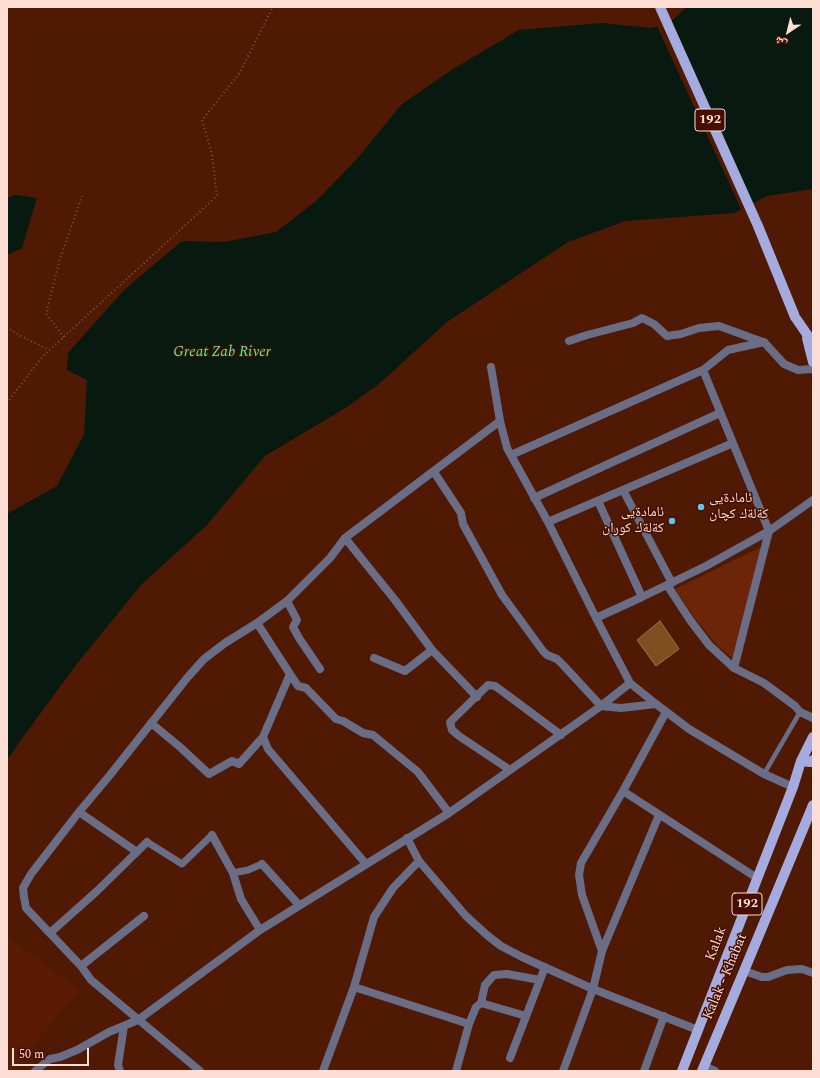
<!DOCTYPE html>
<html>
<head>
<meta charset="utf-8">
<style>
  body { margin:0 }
  #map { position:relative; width:820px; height:1078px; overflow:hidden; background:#501904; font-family:Spectral,"Noto Naskh Arabic",serif }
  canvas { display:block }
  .frame { position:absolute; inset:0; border:8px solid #fcded5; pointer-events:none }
  .north { position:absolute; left:768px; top:12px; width:40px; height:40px; -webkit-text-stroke:3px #450e00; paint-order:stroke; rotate:215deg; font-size:11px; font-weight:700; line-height:16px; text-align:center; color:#fcded5 }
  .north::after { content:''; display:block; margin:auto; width:14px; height:18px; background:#fcded5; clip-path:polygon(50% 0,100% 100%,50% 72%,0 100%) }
  .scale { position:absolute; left:12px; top:1048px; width:77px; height:18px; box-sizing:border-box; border:2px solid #fcded5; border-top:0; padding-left:5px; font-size:12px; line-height:14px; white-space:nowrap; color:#fcded5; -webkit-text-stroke:3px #450e00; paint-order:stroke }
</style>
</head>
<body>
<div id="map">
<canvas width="820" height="1078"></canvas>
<div class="frame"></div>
<div class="north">ش</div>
<div class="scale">50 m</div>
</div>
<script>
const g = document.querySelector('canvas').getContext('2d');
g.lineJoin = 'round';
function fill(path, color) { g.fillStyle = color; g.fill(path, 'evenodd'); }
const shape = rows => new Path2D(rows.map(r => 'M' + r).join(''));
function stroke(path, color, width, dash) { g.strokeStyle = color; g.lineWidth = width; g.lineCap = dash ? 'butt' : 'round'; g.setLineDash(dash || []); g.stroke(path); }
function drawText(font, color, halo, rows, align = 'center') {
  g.font = font + ' Spectral,"Noto Naskh Arabic",serif'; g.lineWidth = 3; g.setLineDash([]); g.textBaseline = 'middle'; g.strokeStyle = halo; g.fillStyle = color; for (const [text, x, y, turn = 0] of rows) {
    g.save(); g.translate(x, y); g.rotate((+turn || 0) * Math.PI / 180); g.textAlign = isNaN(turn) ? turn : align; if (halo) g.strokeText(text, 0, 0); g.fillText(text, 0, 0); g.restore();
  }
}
fill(shape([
  [7,937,79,990,12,1071,7,1071]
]), '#5a1b02');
fill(shape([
  [765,545,736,661,718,646,696,620,675,589]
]), '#6c2509');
fill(shape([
  [687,7,813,7,813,189,767,196,734,213,625,221,568,242,447,322,379,384,347,407,265,456,206,526,141,585,76,665,26,733,7,760,7,514,57,486,84,434,87,380,67,370,68,353,124,290,182,241,224,242,276,232,316,201,356,160,402,104,453,69,519,30,602,23,651,28,668,24],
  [16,195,37,198,22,248,7,255,7,198]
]), '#081910');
fill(shape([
  [666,22,749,207,742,211,656,24]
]), '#501904');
const building = shape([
  [660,621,679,649,656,666,637,640,660,621]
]);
fill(building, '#804e20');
stroke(building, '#a67247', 1);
stroke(shape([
  [7,327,19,335,49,350],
  [64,337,46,314,59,262,82,196],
  [7,403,43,356,217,196,212,155,202,120,239,74,273,7]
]), '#845443', 2, [1, 3]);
stroke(shape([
  [764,774,800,712]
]), '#6a6d86', 4.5);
stroke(shape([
  [147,842,182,864,212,835],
  [233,873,248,870,262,864]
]), '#6a6d86', 7);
stroke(shape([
  [569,341,587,335,633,323,642,318,654,324,667,336,681,334,699,328,719,326,763,342],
  [491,367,500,421,507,448,548,522,596,618,630,683],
  [703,370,769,531,734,668],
  [511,455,703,370,728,350,764,342,784,364,798,370,813,369],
  [434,472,461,513,463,524,502,595,543,651,547,655,557,659,564,666,601,706,621,708,656,704],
  [623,490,672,583],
  [534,498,720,413],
  [598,501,642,597],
  [548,522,733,443],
  [345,538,395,600,432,650,477,697],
  [667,585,690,620,709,645,722,657,734,668,764,683,787,700,795,706,800,712,813,718],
  [287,601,297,620,293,627,299,638,320,669],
  [596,618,642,597,706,566,769,531,813,500],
  [257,623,290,674,263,737,268,749,366,864],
  [374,658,405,671,432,650],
  [290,674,298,686,306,688,336,719,343,721,363,733,373,735,418,772,449,813],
  [151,723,180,747,209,774,232,761,239,764,263,737],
  [510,770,459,736,452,730,450,722,488,685,495,686,502,691,561,735],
  [623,791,757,878],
  [79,812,137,852],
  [212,835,233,873,241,899,260,930],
  [407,838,419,861,466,916,488,936,501,946,522,957,593,989,698,1030],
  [262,864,299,905],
  [50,933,97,891,147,842],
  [602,951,582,895,579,875,581,863,623,791,666,712],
  [81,966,144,916],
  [744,971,762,977,768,977,787,970,802,969,813,973],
  [354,987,469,1024],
  [481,1003,485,985,494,975,507,974,540,980],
  [510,1058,545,967],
  [704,1066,715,1071],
  [35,1071,50,1059,60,1057,77,1050,109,1032,138,1020,260,930,449,813,601,706,630,683,656,704,689,729,764,774,793,787],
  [120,1071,118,1065,124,1026],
  [200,1071,91,980,81,966,26,908,24,897,23,888,31,874,79,812,110,775,187,678,204,659,225,643,257,623,287,601,330,558,345,538,500,421],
  [323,1071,354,987,374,917,393,888,419,861],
  [456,1071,469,1024,476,1007,481,1003,526,1016],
  [563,1071,593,989,602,951,659,815],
  [644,1071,664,1016]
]), '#6a6d86', 8);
stroke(shape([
  [660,7,758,226,795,317,813,343],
  [807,338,813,362],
  [801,761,810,762,813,760],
  [682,1071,793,787,801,761,813,737],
  [702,1071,744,971,813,805]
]), '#a5abdf', 10);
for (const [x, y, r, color] of [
  [701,507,4,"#5bc8e7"],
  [672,521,4,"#5bc8e7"]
]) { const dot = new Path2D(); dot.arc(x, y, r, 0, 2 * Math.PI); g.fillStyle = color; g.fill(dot); stroke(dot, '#450e00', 1.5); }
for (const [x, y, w] of [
  [710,120,30],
  [747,904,30]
]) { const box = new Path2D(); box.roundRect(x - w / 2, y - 11, w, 22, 3); g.fillStyle = '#450e00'; g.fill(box); stroke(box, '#fcded5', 1); }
drawText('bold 13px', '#fcded5', null, [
  ["192",710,120],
  ["192",747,904]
]);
drawText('14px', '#fcded5', '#450e00', [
  ["ئامادةيى",709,499],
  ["كةلةك كچان",709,515],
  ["ئامادةيى",664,513,"right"],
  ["كةلةك كوران",664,529,"right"]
], 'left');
drawText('14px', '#fcded5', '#450e00', [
  ["Kalak",717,944,-69],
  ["Kalak - Khabat",726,977,-67]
]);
drawText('italic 15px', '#3df5a7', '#450e00', [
  ["Great Zab River",222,353]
]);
</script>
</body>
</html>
